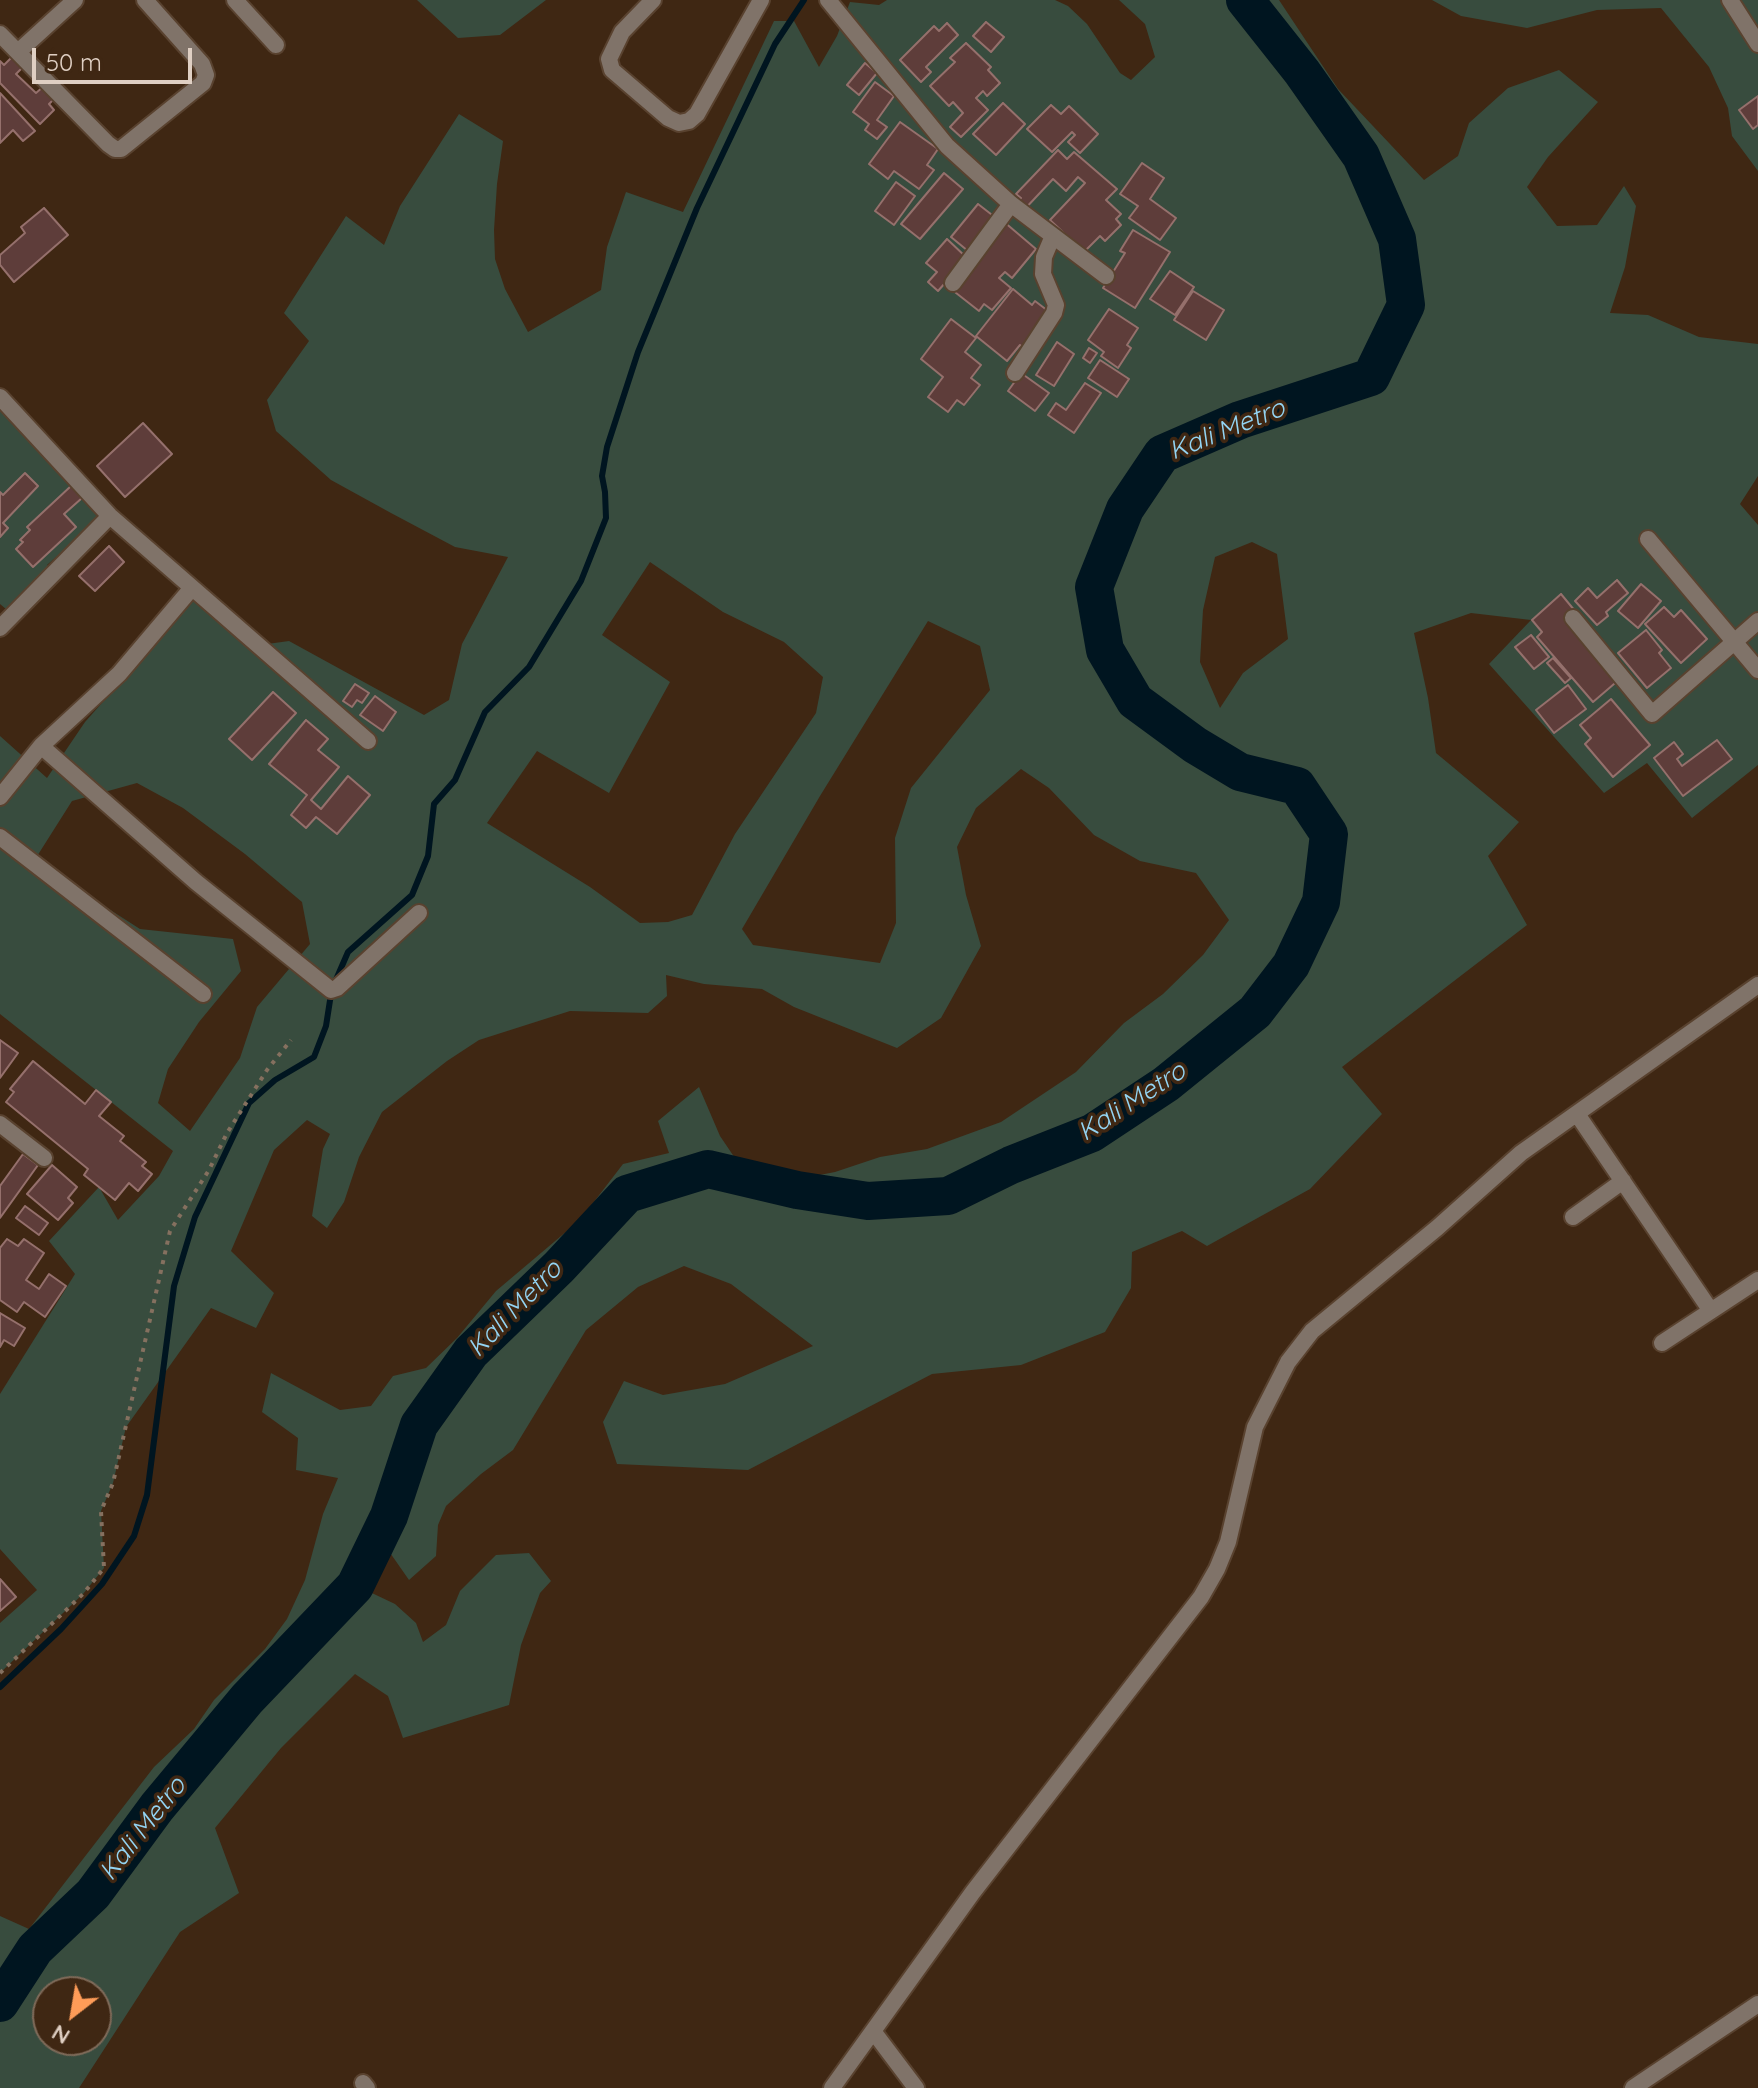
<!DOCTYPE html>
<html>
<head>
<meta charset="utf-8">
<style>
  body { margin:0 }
  #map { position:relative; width:1758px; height:2088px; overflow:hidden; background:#3f2713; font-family:Quicksand,sans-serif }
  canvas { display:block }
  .north { position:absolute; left:32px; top:1976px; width:80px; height:80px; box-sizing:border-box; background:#3f2713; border:2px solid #7f6a59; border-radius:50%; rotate:211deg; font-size:22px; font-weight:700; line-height:32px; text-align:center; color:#dfcfc3 }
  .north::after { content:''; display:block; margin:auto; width:28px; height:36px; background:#fe9c58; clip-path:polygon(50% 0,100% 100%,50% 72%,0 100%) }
  .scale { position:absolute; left:32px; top:48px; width:160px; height:36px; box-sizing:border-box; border:4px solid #dfcfc3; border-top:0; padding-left:10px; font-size:24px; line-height:28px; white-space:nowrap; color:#dfcfc3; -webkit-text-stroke:6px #3f2713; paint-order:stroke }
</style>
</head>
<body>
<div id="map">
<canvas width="1758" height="2088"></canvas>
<div class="north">N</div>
<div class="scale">50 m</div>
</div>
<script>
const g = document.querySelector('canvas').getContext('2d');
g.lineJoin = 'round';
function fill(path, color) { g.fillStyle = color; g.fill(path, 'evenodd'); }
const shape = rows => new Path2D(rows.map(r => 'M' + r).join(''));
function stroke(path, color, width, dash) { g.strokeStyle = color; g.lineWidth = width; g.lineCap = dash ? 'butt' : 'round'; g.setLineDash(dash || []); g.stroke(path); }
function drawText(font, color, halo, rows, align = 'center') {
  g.font = font + ' Quicksand,sans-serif'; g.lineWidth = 7; g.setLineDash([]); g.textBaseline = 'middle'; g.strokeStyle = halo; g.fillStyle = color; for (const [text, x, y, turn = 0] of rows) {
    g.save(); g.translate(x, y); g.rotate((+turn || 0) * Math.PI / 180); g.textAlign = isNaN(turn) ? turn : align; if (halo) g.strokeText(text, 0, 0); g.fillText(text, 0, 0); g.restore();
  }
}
fill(shape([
  [417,0,546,0,500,35,458,38],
  [887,0,1055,0,1068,6,1087,24,1120,73,1131,80,1155,57,1145,24,1119,0,1279,0,1338,89,1424,180,1458,156,1469,123,1508,88,1559,70,1598,102,1548,157,1527,187,1557,226,1597,225,1624,186,1636,206,1625,267,1610,313,1648,315,1699,337,1758,344,1758,476,1740,504,1758,525,1758,765,1692,818,1647,763,1604,793,1489,664,1531,620,1471,613,1414,633,1428,698,1436,753,1519,822,1488,856,1527,925,1342,1067,1382,1114,1310,1189,1207,1246,1182,1231,1132,1252,1131,1288,1105,1332,1021,1365,932,1374,748,1470,617,1464,603,1422,624,1381,663,1395,725,1384,813,1346,731,1284,684,1266,638,1287,586,1330,513,1450,481,1474,446,1506,438,1525,436,1556,409,1580,379,1537,355,1585,395,1604,416,1623,423,1642,446,1625,460,1591,496,1555,529,1553,551,1581,540,1593,521,1645,509,1705,403,1738,388,1696,355,1674,281,1748,215,1828,239,1893,180,1932,79,2088,0,2088,0,1916,29,1929,154,1767,194,1729,214,1700,265,1649,287,1619,305,1580,323,1514,338,1478,296,1470,298,1438,262,1412,271,1373,340,1410,371,1406,393,1376,426,1368,457,1338,496,1291,580,1220,623,1164,669,1153,658,1121,699,1087,720,1136,741,1167,778,1183,835,1172,880,1157,927,1149,1001,1122,1076,1072,1124,1023,1163,994,1203,955,1229,920,1196,873,1140,861,1094,835,1049,788,1021,769,976,808,957,847,966,895,981,946,941,1018,897,1048,794,1007,762,989,704,984,666,975,667,996,648,1013,570,1011,479,1040,447,1061,382,1112,359,1157,344,1202,327,1228,312,1216,323,1149,330,1134,307,1120,274,1150,231,1251,274,1293,256,1328,211,1308,126,1427,113,1483,101,1511,104,1568,83,1594,0,1673,0,1623,37,1590,0,1549,0,1394,75,1274,49,1241,99,1187,118,1220,159,1176,173,1151,0,1014,0,736,47,778,85,722,203,589,260,645,289,641,424,715,449,700,462,644,508,557,455,547,391,513,331,480,276,431,267,400,309,341,284,313,346,216,384,245,400,206,459,114,503,141,497,184,494,230,495,259,505,289,528,332,601,290,607,247,626,192,683,212,774,21,794,21,819,67,837,36,850,2,879,5],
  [1252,542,1277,554,1288,639,1243,673,1220,708,1200,662,1203,610,1215,557],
  [650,562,723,612,784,642,823,677,816,713,735,834,692,915,668,922,640,923,590,887,487,823,537,751,609,793,670,682,602,635],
  [928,621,980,646,990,690,911,788,895,838,896,923,880,963,753,945,742,929,820,796],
  [137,783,183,808,245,854,302,902,310,944,257,1007,240,1058,190,1131,158,1103,168,1069,199,1022,241,971,233,939,140,929,34,861,72,801],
  [48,1992,96,1992,96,2040,48,2040],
  [1432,0,1758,0,1758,171,1732,136,1728,108,1709,67,1661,8,1597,10,1527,28,1461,16],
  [0,387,114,507,47,565,60,574,13,615,0,604]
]), '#384c3e');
stroke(shape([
  [335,982,348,952,412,895,428,856,434,804,455,780,485,712,529,667,581,581,606,518,605,492,602,476,607,447,638,352,697,208,775,44,804,0],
  [0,1687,61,1629,102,1584,134,1536,147,1495,174,1286,195,1217,249,1103,275,1080,314,1057,326,1026,331,994]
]), '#001520', 6);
stroke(shape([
  [0,2003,35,1949,93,1894,157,1807,247,1699,355,1586,389,1516,419,1425,471,1352,559,1267,627,1194,708,1169,797,1190,868,1201,948,1196,1011,1165,1092,1133,1166,1084,1255,1012,1291,965,1321,902,1329,834,1297,786,1240,772,1195,745,1135,701,1105,650,1094,587,1125,509,1162,454,1240,420,1371,377,1406,305,1397,239,1361,156,1302,72,1245,0]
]), '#001520', 38);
const building = shape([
  [986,22,1004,37,991,52,973,36,986,22],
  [947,23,958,35,926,67,931,72,921,82,900,60,934,26,939,31,947,23],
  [966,43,991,67,988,70,1000,83,987,96,983,91,976,98,988,110,961,137,950,127,963,113,953,102,949,106,930,86,955,62,950,58,966,43],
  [15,54,25,65,16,74,36,93,44,86,55,98,49,104,54,110,40,124,0,83,0,61,4,65,15,54],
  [865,63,877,73,859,95,847,85,865,63],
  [875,82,894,96,877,120,887,127,877,139,865,130,869,124,853,112,875,82],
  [0,93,35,131,23,141,13,130,0,143,0,93],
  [1758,96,1758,125,1753,129,1739,110,1758,96],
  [1003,103,1025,124,996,155,973,134,1003,103],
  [1051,105,1061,114,1069,106,1098,134,1080,153,1068,142,1075,135,1072,132,1052,152,1027,129,1051,105],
  [900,122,938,149,927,165,934,170,919,189,894,171,888,179,869,164,900,122],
  [1058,150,1067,159,1074,152,1117,189,1106,200,1121,214,1116,219,1121,225,1105,241,1100,236,1084,252,1050,220,1085,183,1078,177,1066,191,1053,179,1022,212,1014,205,1021,198,1016,194,1058,150],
  [1142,163,1164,178,1150,199,1176,218,1160,240,1129,218,1138,206,1120,194,1142,163],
  [944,173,963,189,920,239,901,224,944,173],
  [896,182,915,196,894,225,875,211,896,182],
  [978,204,996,218,968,251,951,237,978,204],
  [44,208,68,235,14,282,0,265,0,255,25,233,21,227,44,208],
  [1003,221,1036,249,1012,278,1005,272,999,278,1011,288,992,310,984,304,979,311,951,289,1003,221],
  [1133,230,1170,252,1135,308,1103,288,1125,253,1120,251,1133,230],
  [947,239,967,258,938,291,928,282,937,272,926,263,947,239],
  [1170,271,1194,287,1175,315,1150,299,1170,271],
  [1013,289,1032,305,1035,301,1052,314,1025,349,1020,345,1007,361,976,336,1013,289],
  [1193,291,1224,310,1206,340,1174,320,1193,291],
  [1109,309,1138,328,1127,345,1131,348,1118,368,1101,356,1104,352,1088,340,1109,309],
  [951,319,976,338,965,352,981,365,971,378,980,385,964,405,957,400,948,412,928,397,943,377,921,359,951,319],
  [1057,342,1074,354,1054,386,1036,375,1057,342],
  [1089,348,1097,353,1090,363,1083,358,1089,348],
  [1100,360,1129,379,1117,397,1088,378,1100,360],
  [1021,373,1049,393,1035,411,1008,391,1021,373],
  [1085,383,1101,393,1074,433,1048,415,1056,403,1066,410,1085,383],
  [143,423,172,454,125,497,97,466,143,423],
  [25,473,38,486,3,523,8,528,0,537,0,492,3,495,25,473],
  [71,486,82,498,64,514,76,527,33,567,16,549,23,542,20,540,30,530,27,527,71,486],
  [109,546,124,562,95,591,79,576,109,546],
  [1617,580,1628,593,1606,612,1608,616,1597,625,1575,601,1588,588,1597,598,1617,580],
  [1641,584,1661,601,1638,628,1618,611,1641,584],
  [1561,594,1575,611,1621,678,1593,702,1537,637,1542,632,1532,620,1561,594],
  [1664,607,1674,617,1681,610,1707,639,1681,663,1645,624,1664,607],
  [1646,630,1662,650,1659,653,1671,668,1647,688,1618,653,1646,630],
  [1531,635,1549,657,1534,669,1515,647,1531,635],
  [1553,658,1571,678,1565,683,1547,663,1553,658],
  [355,684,369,693,362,703,357,700,352,707,343,701,355,684],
  [1568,685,1586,709,1554,733,1536,710,1568,685],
  [273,692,296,713,252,760,229,739,273,692],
  [375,696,396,712,383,731,360,715,375,696],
  [1611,699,1650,745,1613,777,1585,744,1591,738,1580,725,1611,699],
  [306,720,328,739,318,750,339,767,311,800,321,809,348,776,370,795,337,834,316,817,306,828,291,815,307,795,269,764,306,720],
  [1717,740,1732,759,1683,796,1654,758,1674,742,1683,754,1677,759,1682,766,1717,740],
  [0,1040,18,1053,0,1078,0,1040],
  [33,1061,85,1104,96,1090,111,1102,99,1116,124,1136,120,1141,146,1162,142,1166,152,1174,138,1191,129,1183,115,1200,84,1175,88,1169,6,1102,14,1092,10,1089,33,1061],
  [23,1154,38,1165,0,1218,0,1186,23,1154],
  [52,1165,77,1187,68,1198,73,1203,58,1220,27,1194,52,1165],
  [25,1206,48,1223,39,1235,16,1218,25,1206],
  [7,1239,18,1246,24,1239,44,1253,26,1280,39,1289,49,1274,66,1286,45,1317,24,1302,17,1312,0,1300,0,1248,7,1239],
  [0,1313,25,1328,14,1346,4,1340,0,1347,0,1313],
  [0,1579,16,1597,0,1611,0,1579]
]);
fill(building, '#5e3d3a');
stroke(building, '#95706c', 2);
const minor = shape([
  [235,0,276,45],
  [653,0,622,32,609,59,612,70,668,118,679,123,689,121,697,114,761,0],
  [828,0,947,146,1011,204,1106,276],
  [1730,0,1758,44],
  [0,34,108,144,115,149,121,149,203,83,206,75,202,64,145,0],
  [18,52,75,0],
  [953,283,1011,204],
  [1015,373,1054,313,1056,305,1043,274,1044,257,1052,238],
  [0,397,110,516,368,741],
  [1648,539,1758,670],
  [191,589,119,674,41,746,196,882,331,990,337,988,419,913],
  [1573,618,1652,714,1758,621],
  [0,628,110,516],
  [0,797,41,746],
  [0,837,203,994],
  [1577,1114,1711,1311],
  [0,1124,44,1158],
  [1573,1217,1623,1181],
  [1662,1343,1758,1280],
  [873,2031,916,2088],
  [363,2083,367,2088],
  [832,2088,973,1892,1201,1597,1217,1569,1228,1542,1255,1427,1288,1362,1312,1331,1437,1228,1521,1153,1758,985],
  [1633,2088,1758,2004]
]);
stroke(minor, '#59422f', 20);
stroke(shape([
  [0,1673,83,1594,104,1568,101,1511,113,1483,170,1231,209,1170,227,1133,267,1070,291,1040]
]), '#85705f', 4, [4, 6]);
stroke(minor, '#807369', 16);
drawText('italic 26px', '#93d4f3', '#3f2713', [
  ["Kali Metro",1227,430,-22],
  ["Kali Metro",1132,1102,-33],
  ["Kali Metro",515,1309,-46],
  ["Kali Metro",143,1829,-52]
]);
</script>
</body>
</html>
